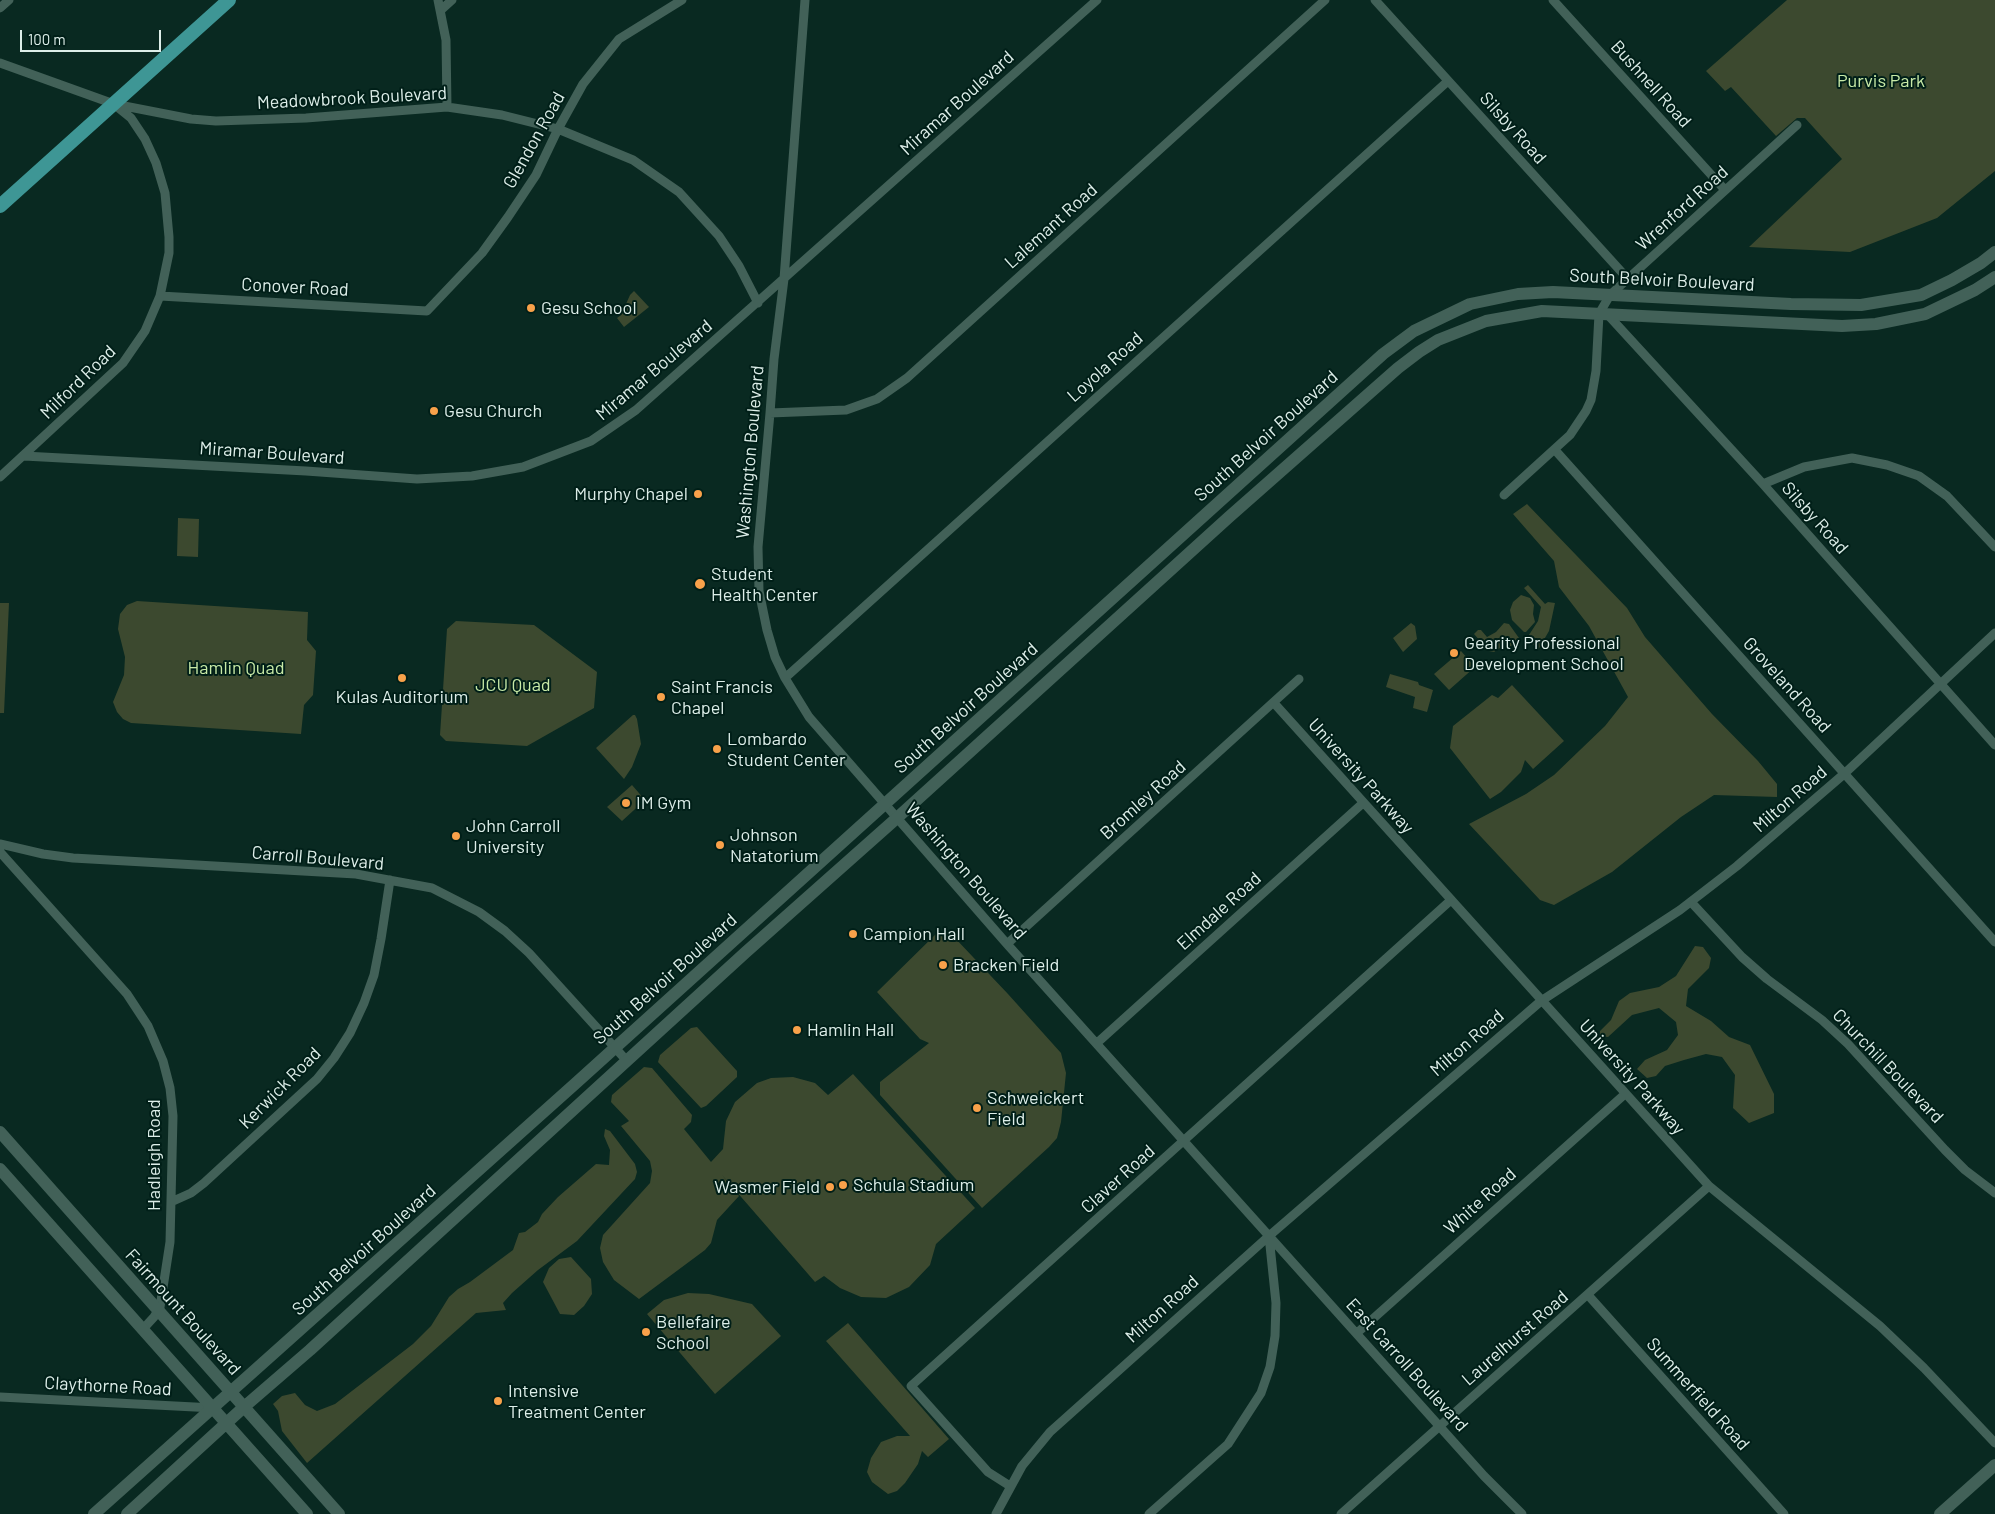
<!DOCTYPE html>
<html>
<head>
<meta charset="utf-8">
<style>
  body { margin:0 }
  #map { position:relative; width:1995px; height:1514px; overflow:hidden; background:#092921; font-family:Barlow,sans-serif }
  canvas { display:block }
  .scale { position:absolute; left:20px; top:30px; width:141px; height:22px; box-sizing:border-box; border:2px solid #ddeee9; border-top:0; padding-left:6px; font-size:15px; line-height:18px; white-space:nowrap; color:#ddeee9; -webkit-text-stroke:4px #001f18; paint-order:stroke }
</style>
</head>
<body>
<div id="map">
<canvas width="1995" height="1514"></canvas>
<div class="scale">100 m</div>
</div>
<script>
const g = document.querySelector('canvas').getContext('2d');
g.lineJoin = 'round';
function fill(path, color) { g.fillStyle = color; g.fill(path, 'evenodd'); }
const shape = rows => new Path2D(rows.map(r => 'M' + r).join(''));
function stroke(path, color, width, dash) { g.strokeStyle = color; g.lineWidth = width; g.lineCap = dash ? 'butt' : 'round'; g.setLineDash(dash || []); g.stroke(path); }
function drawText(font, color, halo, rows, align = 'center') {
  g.font = font + ' Barlow,sans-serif'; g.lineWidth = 4; g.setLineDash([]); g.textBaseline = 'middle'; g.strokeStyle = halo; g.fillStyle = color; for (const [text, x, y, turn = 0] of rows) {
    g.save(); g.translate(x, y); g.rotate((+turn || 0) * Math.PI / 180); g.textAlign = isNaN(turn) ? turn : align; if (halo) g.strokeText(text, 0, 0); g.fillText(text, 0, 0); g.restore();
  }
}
fill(shape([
  [1787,0,1995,0,1995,171,1937,218,1850,252,1749,247,1842,159,1805,118,1797,118,1776,136,1731,87,1725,91,1706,71],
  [634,291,649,307,624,327,617,318,621,315,630,295],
  [1527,504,1627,608,1645,637,1712,714,1758,761,1777,784,1777,797,1714,795,1681,817,1612,872,1554,905,1540,900,1469,824,1526,794,1554,775,1605,726,1628,697,1589,626,1559,587,1554,561,1513,514],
  [178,518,199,519,198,557,177,556],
  [1528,585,1545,604,1548,602,1555,603,1549,631,1538,650,1527,638,1538,621,1541,607,1524,588],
  [1521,595,1530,598,1534,605,1533,614,1535,622,1526,632,1524,632,1512,620,1510,610,1513,602],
  [137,601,308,612,307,640,316,651,313,695,304,705,301,734,131,723,123,719,117,712,113,702,124,675,125,657,118,629,120,614,127,605],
  [0,603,9,603,4,713,0,713],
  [456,621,534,625,597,672,594,708,527,746,446,741,440,735,447,629],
  [1411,623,1415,626,1417,639,1403,652,1393,638],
  [1504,623,1509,624,1519,638,1508,649,1500,648,1494,652,1489,651,1474,634,1478,630,1481,630,1487,637,1496,632],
  [1461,651,1475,667,1449,690,1434,674],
  [1390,674,1418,682,1419,685,1433,690,1427,712,1413,708,1415,697,1386,687],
  [1512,685,1564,741,1533,769,1525,760,1521,772,1501,792,1490,799,1450,748,1453,726,1492,695,1498,698],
  [633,715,635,715,637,719,641,744,632,767,624,779,596,748],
  [632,785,645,800,622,821,607,807],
  [938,932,955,938,1008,994,1061,1053,1066,1073,1061,1122,1057,1138,1049,1147,982,1208,880,1095,880,1082,929,1043,920,1039,877,992],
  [1695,946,1703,947,1711,958,1709,968,1688,989,1686,1006,1711,1021,1729,1037,1750,1045,1774,1094,1774,1113,1749,1123,1733,1108,1735,1075,1722,1057,1706,1054,1684,1060,1665,1066,1656,1076,1647,1078,1637,1069,1645,1060,1667,1050,1678,1035,1676,1022,1659,1008,1632,1015,1608,1037,1600,1036,1600,1031,1611,1020,1619,1001,1630,993,1659,987,1676,976],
  [697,1027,737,1071,737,1077,706,1106,701,1108,658,1062,660,1055,691,1028],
  [644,1067,652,1068,692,1115,691,1122,684,1129,711,1162,723,1149,726,1121,735,1102,757,1083,771,1078,793,1077,815,1083,828,1095,853,1074,975,1208,936,1244,930,1265,909,1287,886,1298,861,1297,840,1288,824,1276,815,1282,722,1175,739,1196,717,1220,711,1243,705,1250,639,1299,614,1280,603,1262,600,1248,603,1235,650,1183,652,1171,650,1161,621,1126,629,1121,611,1102,612,1095],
  [605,1129,610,1131,635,1164,637,1172,635,1179,577,1241,538,1270,512,1293,503,1303,506,1310,476,1313,307,1463,282,1431,278,1411,273,1404,282,1396,295,1393,305,1405,317,1411,335,1404,413,1344,431,1326,449,1297,458,1289,470,1282,513,1250,519,1233,525,1232,538,1222,542,1214,558,1197,596,1164,609,1165,610,1150,604,1136],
  [571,1257,591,1279,592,1294,584,1306,574,1315,560,1314,543,1282,549,1268,559,1259],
  [688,1293,709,1294,752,1304,781,1336,715,1394,647,1314,664,1300],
  [848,1323,949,1439,928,1457,922,1451,918,1464,905,1483,897,1491,888,1494,872,1482,867,1472,871,1458,881,1442,897,1436,910,1436,826,1341]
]), '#3c492f');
stroke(shape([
  [438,0,446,40,447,107],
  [805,0,784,279,774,359,770,413,758,547,759,591,767,630,775,657,785,678,809,717,1007,944,1269,1236,1276,1303,1275,1336,1270,1367,1261,1393,1228,1444,1149,1514],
  [1375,0,1627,278],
  [1553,0,1725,190],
  [0,8,9,0],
  [441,10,452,0],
  [0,63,114,104,191,119,216,121,306,118,447,107,502,115,558,129,633,160,679,192,719,236,739,266,758,303],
  [160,296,427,311,482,253,508,217,536,175,558,129,583,84,619,39,682,0],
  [1608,315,1763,484,1995,745],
  [770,413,846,410,877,399,907,378,1325,0],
  [1555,450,1995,942],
  [24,456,306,471,417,479,472,476,523,467,591,441,636,410,1097,0],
  [0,477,123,363,145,331,160,296,169,253,169,237,165,193,156,163,145,139,131,118,115,105],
  [1763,484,1804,467,1852,458,1887,465,1919,476,1947,496,1995,547],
  [1504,495,1570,435,1586,411,1591,400,1596,371,1599,314,1610,295,1797,125],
  [785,678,1448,81],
  [1274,703,1709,1186,1880,1326,1924,1368,1995,1443],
  [0,844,43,854,73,858,356,874,432,888,479,912,505,931,529,953,627,1061],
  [0,852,127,994,148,1026,163,1061,170,1088,173,1116,170,1242,160,1307,154,1317,143,1329],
  [1691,902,1742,957,1767,979,1822,1020,1848,1044,1945,1150,1965,1170,1995,1193],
  [1007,944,1299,679],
  [1097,1043,1363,803],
  [171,1202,191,1193,204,1183,317,1079,334,1058,350,1033,364,1003,374,975,381,939,390,880],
  [1269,1236,1484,1476,1522,1514],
  [1588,1295,1784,1514],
  [1357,1333,1625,1094],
  [0,1397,214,1408],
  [1010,1486,988,1472,911,1386,1451,900],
  [996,1514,1022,1466,1050,1432,1269,1236,1541,1001,1680,910,1737,866,1844,774,1995,633],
  [1341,1514,1709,1186]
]), '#426158', 9);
stroke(shape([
  [0,1132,339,1514],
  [0,1169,307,1514],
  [94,1514,576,1083,1383,354,1414,331,1470,304,1518,294,1553,292,1791,304,1861,305,1921,295,1952,280,1981,263,1995,252],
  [127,1514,244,1407,310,1350,746,952,898,817,1229,517,1398,368,1419,352,1438,340,1486,321,1542,311,1842,326,1876,324,1925,314,1975,290,1995,277],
  [1940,1514,1995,1465]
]), '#426158', 12);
stroke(shape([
  [0,206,229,0]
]), '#3e9695', 14);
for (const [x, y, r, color] of [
  [531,308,5,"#f8a14a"],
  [434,411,5,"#f8a14a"],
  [698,494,5,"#f8a14a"],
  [700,584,6,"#f8a14a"],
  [1454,653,5,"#f8a14a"],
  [402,678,5,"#f8a14a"],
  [661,697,5,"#f8a14a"],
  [717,749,5,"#f8a14a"],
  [626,803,5,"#f8a14a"],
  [456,836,5,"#f8a14a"],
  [720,845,5,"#f8a14a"],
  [853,934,5,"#f8a14a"],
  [943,965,5,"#f8a14a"],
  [797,1030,5,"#f8a14a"],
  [977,1108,5,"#f8a14a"],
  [843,1185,5,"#f8a14a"],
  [830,1187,5,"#f8a14a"],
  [646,1332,5,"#f8a14a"],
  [498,1401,5,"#f8a14a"]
]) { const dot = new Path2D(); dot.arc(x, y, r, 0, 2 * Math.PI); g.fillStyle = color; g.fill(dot); stroke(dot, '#001f18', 2); }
drawText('18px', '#c8eaa7', '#001f18', [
  ["Purvis Park",1881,81],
  ["Hamlin Quad",236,668],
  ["JCU Quad",513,685]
]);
drawText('18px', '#ddeee9', '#001f18', [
  ["Bushnell Road",1651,84,48],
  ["Meadowbrook Boulevard",352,98,-3],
  ["Miramar Boulevard",957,103,-42],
  ["Silsby Road",1513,128,48],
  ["Glendon Road",534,140,-61],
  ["Wrenford Road",1682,208,-42],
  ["Lalemant Road",1051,226,-42],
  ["South Belvoir Boulevard",1662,280,3],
  ["Conover Road",295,287,3],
  ["Loyola Road",1105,367,-42],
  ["Miramar Boulevard",654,370,-40],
  ["Milford Road",78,382,-44],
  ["South Belvoir Boulevard",1266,436,-42],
  ["Washington Boulevard",750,452,-85],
  ["Miramar Boulevard",272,453,4],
  ["Silsby Road",1815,518,48],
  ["Groveland Road",1787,685,48],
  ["South Belvoir Boulevard",966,708,-42],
  ["University Parkway",1361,776,48],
  ["Milton Road",1790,799,-41],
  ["Bromley Road",1143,800,-42],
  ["Carroll Boulevard",318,858,5],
  ["Washington Boulevard",966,871,49],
  ["Elmdale Road",1219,911,-42],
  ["South Belvoir Boulevard",665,979,-42],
  ["Milton Road",1467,1043,-41],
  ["Churchill Boulevard",1888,1066,46],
  ["University Parkway",1632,1077,48],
  ["Kerwick Road",280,1088,-45],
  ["Hadleigh Road",154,1155,-90],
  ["Claver Road",1118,1179,-42],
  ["White Road",1480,1201,-42],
  ["South Belvoir Boulevard",364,1250,-42],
  ["Milton Road",1162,1309,-42],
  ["Fairmount Boulevard",183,1312,48],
  ["Laurelhurst Road",1515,1338,-41],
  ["East Carroll Boulevard",1407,1365,48],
  ["Claythorne Road",108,1386,3],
  ["Summerfield Road",1698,1394,48]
]);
drawText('18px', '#ddeee9', '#001f18', [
  ["Gesu School",541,308],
  ["Gesu Church",444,411],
  ["Murphy Chapel",688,494,"right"],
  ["Student",711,574],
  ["Health Center",711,595],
  ["Gearity Professional",1464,643],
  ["Development School",1464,664],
  ["Saint Francis",671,687],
  ["Chapel",671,708],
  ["Kulas Auditorium",402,697,"center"],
  ["Lombardo",727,739],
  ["Student Center",727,760],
  ["IM Gym",636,803],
  ["John Carroll",466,826],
  ["University",466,847],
  ["Johnson",730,835],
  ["Natatorium",730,856],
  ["Campion Hall",863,934],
  ["Bracken Field",953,965],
  ["Hamlin Hall",807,1030],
  ["Schweickert",987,1098],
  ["Field",987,1119],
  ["Schula Stadium",853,1185],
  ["Wasmer Field",820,1187,"right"],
  ["Bellefaire",656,1322],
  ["School",656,1343],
  ["Intensive",508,1391],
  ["Treatment Center",508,1412]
], 'left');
</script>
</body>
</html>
